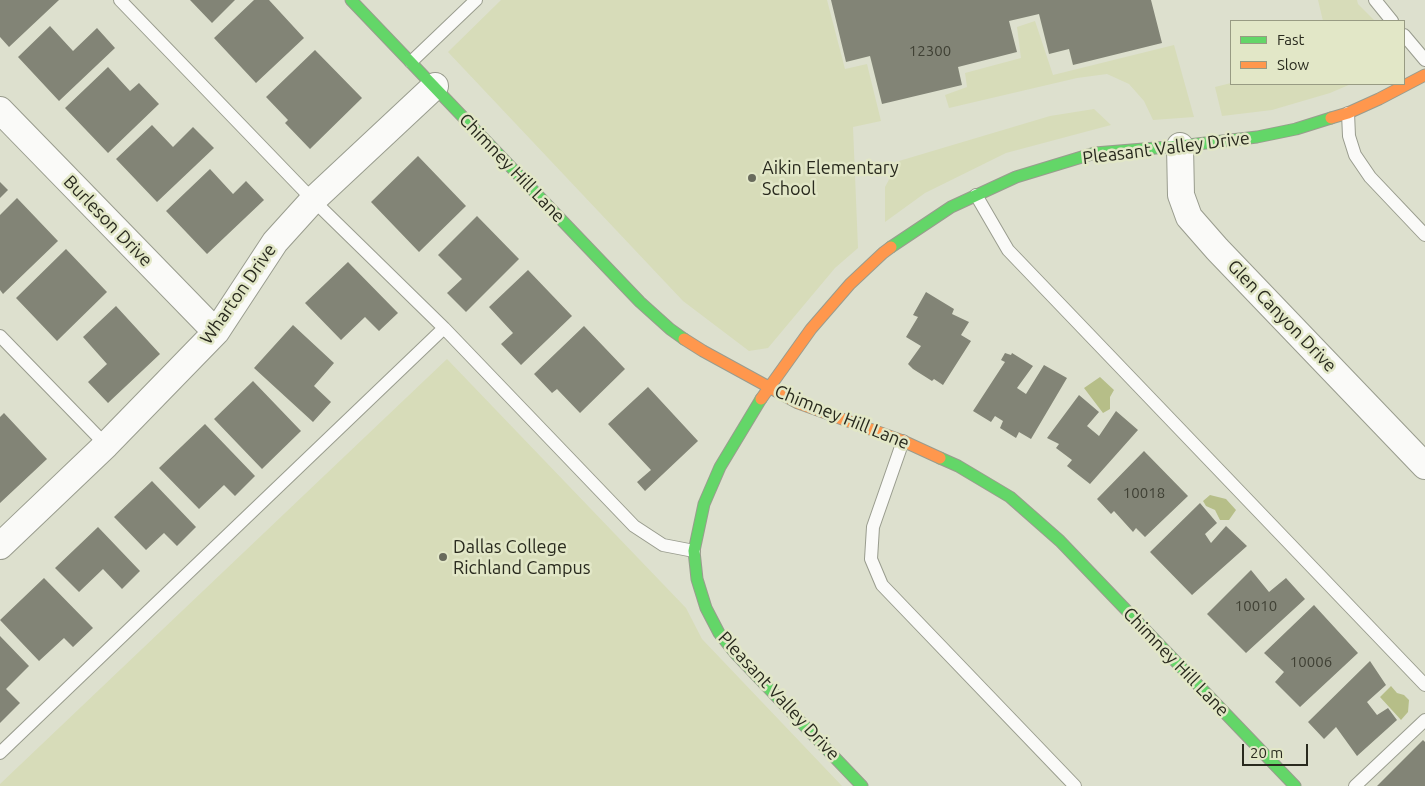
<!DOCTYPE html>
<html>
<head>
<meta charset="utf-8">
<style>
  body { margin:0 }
  #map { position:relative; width:1425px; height:786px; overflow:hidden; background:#dde0ce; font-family:Ubuntu,sans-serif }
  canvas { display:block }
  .legend { position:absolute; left:1230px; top:20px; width:175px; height:65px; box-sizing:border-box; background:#e2e7c7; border:1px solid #989b83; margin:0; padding:6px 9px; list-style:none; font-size:15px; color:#292a1e }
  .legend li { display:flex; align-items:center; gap:10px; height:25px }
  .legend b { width:25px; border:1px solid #989b83 }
  .scale { position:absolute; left:1242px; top:744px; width:66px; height:22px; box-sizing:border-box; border:2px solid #292a1e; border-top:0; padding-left:6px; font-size:15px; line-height:18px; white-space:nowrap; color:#292a1e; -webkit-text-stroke:4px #e2e7c7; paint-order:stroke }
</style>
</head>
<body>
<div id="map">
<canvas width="1425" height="786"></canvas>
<ul class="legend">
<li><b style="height:6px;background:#63d668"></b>Fast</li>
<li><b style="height:6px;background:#ff974d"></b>Slow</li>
</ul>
<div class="scale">20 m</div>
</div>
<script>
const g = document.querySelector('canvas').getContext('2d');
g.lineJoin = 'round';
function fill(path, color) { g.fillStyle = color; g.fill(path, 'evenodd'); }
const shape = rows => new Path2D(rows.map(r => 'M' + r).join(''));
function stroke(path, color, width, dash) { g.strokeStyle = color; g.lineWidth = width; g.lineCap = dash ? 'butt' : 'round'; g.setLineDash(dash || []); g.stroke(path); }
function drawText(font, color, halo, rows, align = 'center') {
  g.font = font + ' Ubuntu,sans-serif'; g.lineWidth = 5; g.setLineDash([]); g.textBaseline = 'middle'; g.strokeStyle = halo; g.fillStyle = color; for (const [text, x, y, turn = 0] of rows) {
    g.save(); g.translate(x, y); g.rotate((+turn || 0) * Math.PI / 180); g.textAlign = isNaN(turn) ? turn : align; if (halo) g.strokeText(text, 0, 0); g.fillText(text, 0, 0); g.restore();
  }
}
fill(shape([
  [501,0,827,0,845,69,867,64,881,121,853,127,858,248,835,268,768,348,749,351,683,301,448,52],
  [1318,0,1357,0,1358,4,1375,21,1323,21],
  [1035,21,1053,75,1174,45,1194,117,1153,120,1144,101,1129,84,1107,74,1077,78,949,108,945,95,967,87,965,73,1021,58,1017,27],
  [1231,83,1231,84,1351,84,1330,93,1272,110,1222,116,1215,87],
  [1094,109,1111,125,1006,153,925,193,885,222,885,187,899,161,1050,116],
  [447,359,686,608,702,639,842,786,0,786,0,784]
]), '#d7dcb9');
fill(shape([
  [1100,377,1114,390,1110,397,1110,409,1103,413,1084,388],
  [1210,495,1226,499,1236,510,1229,520,1220,520,1215,510,1206,506,1203,501],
  [1391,686,1397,693,1404,695,1409,700,1408,712,1401,720,1380,697]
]), '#b6be88');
fill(shape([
  [0,0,59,0,9,47,0,37],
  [190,0,235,0,212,23],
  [254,0,269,0,304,38,256,83,214,38],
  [831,0,1151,0,1162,43,1073,65,1069,49,1049,54,1039,14,1009,21,1017,52,958,67,962,85,882,104,870,56,846,62],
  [50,26,73,51,97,28,115,48,59,101,18,57],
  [315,50,362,98,310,149,285,123,288,120,266,97],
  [108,67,130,91,139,83,159,104,108,153,65,108],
  [152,125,173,147,193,127,214,148,157,202,116,159],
  [418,156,466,206,419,252,371,202],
  [210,169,233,194,246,181,264,200,207,254,166,211],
  [0,182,8,190,0,198],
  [17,198,58,241,3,294,0,290,0,215],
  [477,216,519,259,466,312,447,293,462,279,438,255],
  [66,249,107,292,57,341,16,298],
  [348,262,398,313,379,331,365,317,341,340,305,303],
  [528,270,572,316,521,365,501,344,513,333,489,307],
  [926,292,954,309,952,314,969,322,961,335,971,341,943,385,934,379,932,381,913,369,908,364,921,346,906,337,918,317,913,315],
  [116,306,160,354,108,403,88,382,107,364,83,337],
  [293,325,334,363,314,386,331,402,313,422,254,368],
  [584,326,625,369,580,413,557,389,552,393,534,374],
  [1005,353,1011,355,1012,353,1033,366,1017,388,1026,394,1044,365,1067,378,1031,439,1019,432,1016,438,1000,428,1003,421,995,416,991,422,973,411,1005,362,1001,360],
  [253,381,301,431,262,469,214,419],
  [648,387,698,441,645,491,637,482,651,470,608,424],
  [1079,395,1099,412,1087,426,1099,436,1116,411,1138,430,1090,484,1067,466,1072,460,1056,448,1059,444,1047,438],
  [4,413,47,459,0,503,0,417],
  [205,424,255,476,235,496,224,485,199,509,159,468],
  [1144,451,1188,496,1145,537,1136,528,1133,532,1114,511,1111,514,1097,499],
  [152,481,196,527,177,546,164,533,146,550,114,517],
  [1200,503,1217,523,1205,534,1211,543,1226,526,1247,546,1192,595,1150,552],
  [98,527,140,571,122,589,103,569,79,592,55,568],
  [1251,570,1269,592,1286,578,1305,599,1246,653,1207,614],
  [44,578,93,628,73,647,64,638,39,661,0,620],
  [1314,605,1358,653,1300,707,1275,682,1284,672,1264,653],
  [0,636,29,666,6,689,20,703,0,723],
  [1370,661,1386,685,1367,702,1377,715,1388,708,1397,720,1357,756,1336,727,1324,739,1308,722],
  [1423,740,1425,742,1425,786,1377,786]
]), '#828476');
const lane = shape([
  [120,0,313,200,444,328,634,526,663,545,694,551],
  [1375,0,1392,21],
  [1404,35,1425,60],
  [411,62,476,0],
  [1348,113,1349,136,1355,155,1370,177,1425,235],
  [976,195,1008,250,1425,685],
  [0,336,106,445],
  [903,441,873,527,871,559,882,585,1075,786],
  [0,753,444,328],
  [1355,786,1425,720]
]);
const street = shape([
  [0,110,216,332],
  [1180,146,1181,195,1189,217,1217,249,1425,466],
  [0,546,106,445,216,332,275,242,313,200,435,86]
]);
const fast = shape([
  [351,0,640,302,670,329,684,339],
  [891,247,951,207,1016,177,1095,153,1180,146,1257,137,1296,129,1331,118],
  [761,399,720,467,704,504,694,551,697,579,706,608,719,633,735,653,862,786],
  [940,458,958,466,1010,497,1060,541,1295,786]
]);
const slow = shape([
  [1331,118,1348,113,1379,99,1425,75],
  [684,339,703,351,798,403,903,441,940,458],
  [761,399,811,329,850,284,883,253,891,247]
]);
stroke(lane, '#999c8e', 14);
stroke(street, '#999c8e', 28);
stroke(fast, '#999c8e', 13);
stroke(slow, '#999c8e', 13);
stroke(lane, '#fafaf8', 12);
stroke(street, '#fafaf8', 26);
stroke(fast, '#63d668', 11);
stroke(slow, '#ff974d', 11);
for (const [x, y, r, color] of [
  [752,178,5,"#686a5c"],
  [443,557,5,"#686a5c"]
]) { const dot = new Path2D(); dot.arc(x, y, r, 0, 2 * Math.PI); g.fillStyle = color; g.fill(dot); stroke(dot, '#e2e7c7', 2); }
drawText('15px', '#3f4034', null, [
  ["12300",930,51],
  ["10018",1144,493],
  ["10010",1256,606],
  ["10006",1311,662]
]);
drawText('18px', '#292a1e', '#e2e7c7', [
  ["Pleasant Valley Drive",1166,148,-7],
  ["Chimney Hill Lane",512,168,46],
  ["Burleson Drive",108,221,46],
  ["Wharton Drive",238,294,-55],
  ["Glen Canyon Drive",1282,316,46],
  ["Chimney Hill Lane",842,417,22],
  ["Chimney Hill Lane",1176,662,46],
  ["Pleasant Valley Drive",779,696,47]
]);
drawText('18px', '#292a1e', '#e2e7c7', [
  ["Aikin Elementary",762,168],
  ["School",762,189],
  ["Dallas College",453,547],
  ["Richland Campus",453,568]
], 'left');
</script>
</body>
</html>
